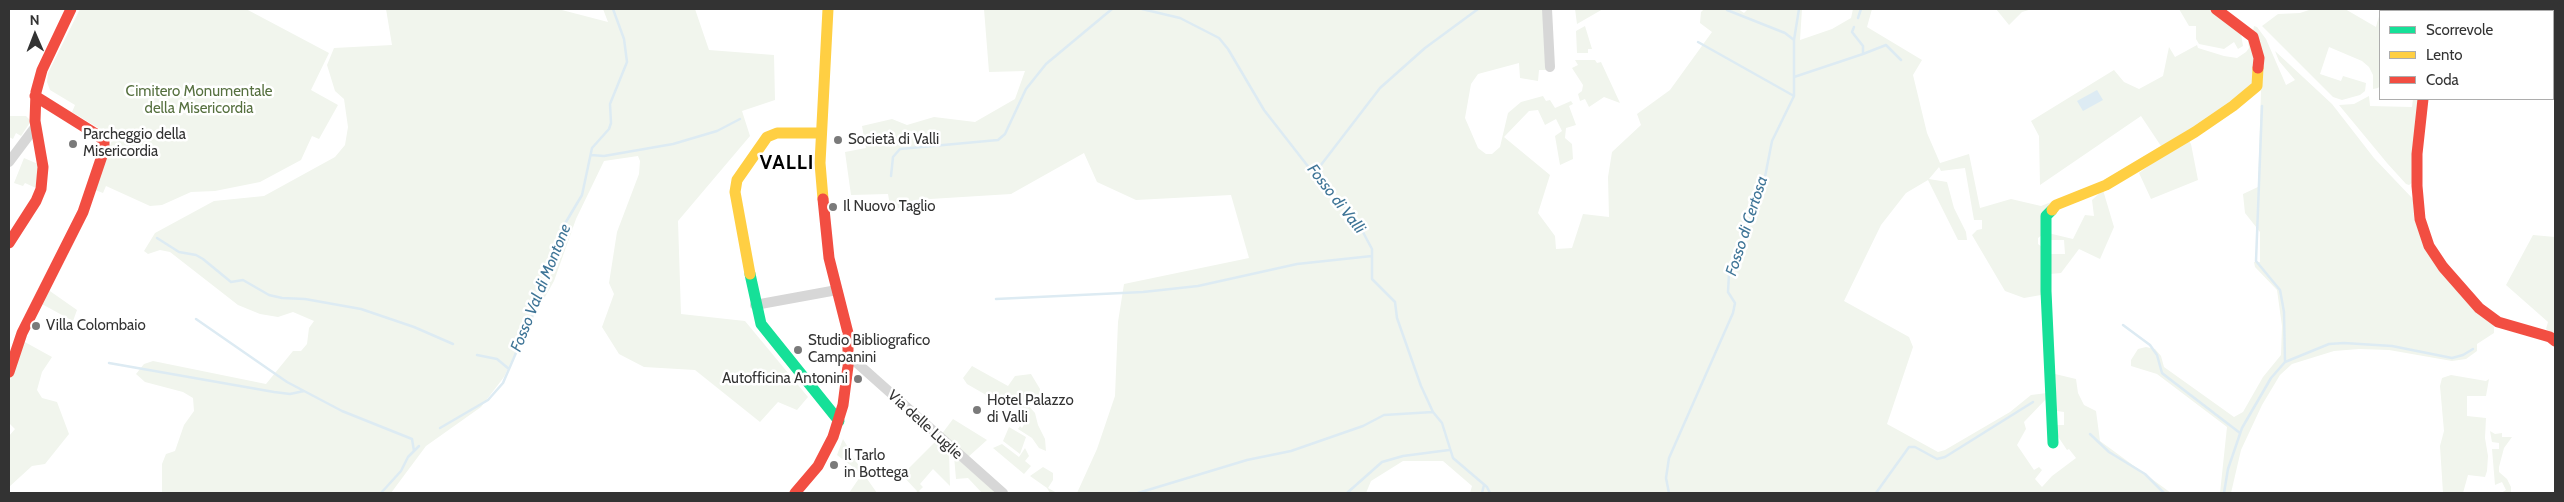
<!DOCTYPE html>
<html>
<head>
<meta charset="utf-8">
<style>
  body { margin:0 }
  #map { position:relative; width:2564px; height:502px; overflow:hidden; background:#fff; font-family:Cabin,sans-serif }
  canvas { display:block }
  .frame { position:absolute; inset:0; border:10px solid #333; pointer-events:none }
  .legend { position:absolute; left:2379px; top:10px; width:175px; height:90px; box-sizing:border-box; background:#fff; border:1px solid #adadad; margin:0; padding:6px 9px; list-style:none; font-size:15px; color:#333 }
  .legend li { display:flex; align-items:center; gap:10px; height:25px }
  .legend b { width:25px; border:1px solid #adadad }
  .north { position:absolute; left:10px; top:10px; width:50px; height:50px; -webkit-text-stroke:4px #fff; paint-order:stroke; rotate:359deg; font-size:14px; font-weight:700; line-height:20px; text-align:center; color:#333 }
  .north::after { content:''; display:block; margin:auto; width:18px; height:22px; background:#333; clip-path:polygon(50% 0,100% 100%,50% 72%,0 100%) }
</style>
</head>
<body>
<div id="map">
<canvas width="2564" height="502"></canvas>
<div class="frame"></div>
<ul class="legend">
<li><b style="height:6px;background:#16e098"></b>Scorrevole</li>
<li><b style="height:6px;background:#ffcf43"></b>Lento</li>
<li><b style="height:6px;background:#f24e42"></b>Coda</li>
</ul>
<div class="north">N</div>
</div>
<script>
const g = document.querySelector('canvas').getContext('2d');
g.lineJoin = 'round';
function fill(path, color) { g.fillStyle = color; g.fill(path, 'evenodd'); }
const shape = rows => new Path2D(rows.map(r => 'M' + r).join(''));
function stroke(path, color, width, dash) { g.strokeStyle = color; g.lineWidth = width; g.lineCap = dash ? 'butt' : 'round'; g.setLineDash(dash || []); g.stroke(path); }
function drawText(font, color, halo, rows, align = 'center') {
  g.font = font + ' Cabin,sans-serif'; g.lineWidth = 5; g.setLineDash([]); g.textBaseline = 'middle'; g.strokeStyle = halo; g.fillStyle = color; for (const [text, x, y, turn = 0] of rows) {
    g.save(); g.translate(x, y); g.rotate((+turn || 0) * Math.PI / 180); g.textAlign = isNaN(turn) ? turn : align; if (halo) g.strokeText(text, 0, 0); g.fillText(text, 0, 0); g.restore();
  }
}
fill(shape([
  [80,9,246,9,329,53,311,90,338,105,319,139,312,136,301,160,260,182,215,191,191,192,162,205,150,206,106,186,103,193,95,190,113,137,72,112,75,105,50,90,47,82,48,73],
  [386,9,558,9,608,22,603,9,695,9,709,50,774,55,775,100,742,111,750,136,678,221,681,314,745,321,808,397,797,410,778,402,760,422,695,370,644,367,619,354,602,327,614,294,609,283,617,232,639,174,640,161,638,156,604,161,576,219,554,281,523,336,504,377,481,407,426,446,391,493,162,493,162,464,166,454,175,451,184,425,194,411,193,398,183,392,145,382,136,374,144,364,153,361,266,384,293,351,301,351,307,344,309,328,314,321,293,312,278,317,260,314,238,305,170,252,160,250,148,254,144,251,155,233,214,201,264,196,335,157,345,145,348,127,344,99,335,91,327,65,334,48,392,45],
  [984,9,1544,9,1548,70,1539,70,1538,81,1520,78,1519,63,1478,74,1471,84,1465,118,1478,148,1486,154,1492,154,1500,147,1508,113,1521,102,1543,96,1546,101,1550,100,1555,108,1571,101,1573,104,1569,106,1576,125,1566,128,1565,138,1572,144,1573,159,1560,165,1555,136,1562,131,1556,119,1545,125,1538,110,1529,111,1504,137,1550,175,1538,213,1555,236,1556,249,1572,248,1583,214,1609,217,1608,177,1612,152,1641,125,1637,114,1670,90,1712,32,1700,23,1701,12,1704,9,1738,9,1744,13,1748,9,1802,9,1800,40,1832,29,1851,18,1853,9,1872,9,1867,27,1922,60,1913,75,1927,133,1940,163,1969,154,1980,208,2011,199,2041,206,2096,185,2161,146,2141,116,2040,185,2039,136,2031,121,2114,70,2124,82,2139,89,2163,76,2169,47,2175,57,2197,45,2198,48,2224,56,2237,58,2246,52,2249,48,2247,35,2253,44,2256,57,2254,85,2213,117,2121,174,2095,188,2056,203,2044,214,2042,235,2038,238,2038,244,2042,247,2043,292,2041,295,2024,298,2005,291,1972,235,1977,230,1982,229,1982,220,1974,220,1965,168,1941,171,1939,167,1929,179,1947,182,1954,208,1966,232,1967,240,1958,240,1928,180,1906,193,1881,225,1844,301,1909,337,1913,347,1887,424,1938,452,1945,450,2010,412,2031,395,2047,393,2047,398,2024,422,2026,429,2017,445,2034,470,2039,467,2042,470,2035,479,2042,487,2052,476,2076,458,2069,449,2067,450,2057,435,2057,425,2064,425,2064,412,2057,411,2055,374,2076,379,2078,393,2084,405,2096,411,2100,441,2171,493,1470,493,1472,486,1443,461,1403,461,1371,481,1366,493,1077,493,1097,449,1115,396,1118,322,1124,284,1249,258,1231,195,1136,200,1097,182,1084,153,1011,194,914,200,891,212,888,194,851,195,845,152,866,148,862,126,892,119,907,125,934,117,975,122,1015,99,1025,71,989,72],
  [1575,9,1603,9,1577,24],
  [1996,9,2032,9,2022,12,2009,25],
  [2179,9,2213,9,2241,34,2243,46,2238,49,2234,42,2224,49,2199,44,2196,39,2196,26,2189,26],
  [2312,9,2345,9,2376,27,2381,9,2392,9,2391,11,2380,11,2380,86,2378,88,2373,89,2373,75,2369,67,2362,61,2329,47,2320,74,2341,81,2343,76,2366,83,2365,91,2360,95,2342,100,2333,97,2262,26,2278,14,2300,13],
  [1585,26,1592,49,1588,49,1588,53,1577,53,1576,31],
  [2254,26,2257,27,2266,39,2286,85,2295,80,2279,61,2275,51,2332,104,2374,158,2413,199,2414,219,2494,327,2494,333,2477,344,2477,351,2466,359,2452,361,2389,350,2359,349,2334,351,2292,364,2280,375,2262,405,2241,450,2231,493,2220,493,2227,427,2157,374,2131,366,2131,360,2138,349,2146,347,2155,349,2161,356,2164,367,2234,417,2243,412,2263,377,2281,355,2282,326,2277,290,2255,267,2254,262,2260,262,2260,232,2245,213,2243,194,2258,187,2262,59,2253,31],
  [1575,60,1595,60,1597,63,1601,62,1620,103,1604,97,1589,107,1585,99,1580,101,1578,94,1582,91,1583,85,1572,68,1578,65],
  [2369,96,2370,106,2412,107,2413,99,2420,99,2412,183,2409,185,2406,184,2387,163,2339,105,2354,104],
  [9,116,26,116,31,121,21,136,16,133,13,139,9,137],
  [2187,138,2191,144,2198,180,2151,199,2139,173],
  [24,158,38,164,36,188,25,183,23,186,14,183],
  [2103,190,2114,227,2100,259,2079,249,2061,273,2050,274,2049,254,2065,254,2064,240,2048,240,2048,233,2073,239,2085,215,2094,216,2092,200],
  [2533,235,2555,237,2555,334,2546,329,2548,322,2506,285],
  [47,289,77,310,73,321,40,303],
  [23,341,52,357,42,372,37,390,42,398,57,402,69,434,45,464,32,466,9,487,9,436,15,429,9,423,9,383],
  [972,366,1008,386,1015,376,1031,374,1040,389,1039,398,1035,401,1030,399,1027,404,1035,413,1038,425,1045,439,1046,451,1039,448,1032,438,1018,429,1020,426,1022,428,1026,421,1025,418,1017,411,1019,406,1005,397,1000,403,967,384,963,378],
  [2451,375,2486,381,2489,379,2486,396,2467,396,2467,416,2486,418,2485,438,2488,456,2487,471,2485,477,2468,475,2463,493,2443,493,2440,446,2444,431,2440,386,2442,378],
  [953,419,987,440,967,458,941,435],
  [1009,427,1026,437,1020,454,1003,441],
  [2490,431,2495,434,2502,433,2502,437,2512,437,2504,448,2499,467,2499,472,2507,479,2511,487,2511,493,2501,493,2506,490,2502,482,2495,485,2492,449,2499,449,2499,443,2492,442],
  [843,439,863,473,877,493,849,493,862,474,837,455],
  [937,440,949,452,950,486,933,469,920,484,923,487,919,491,921,493,916,493,917,491,902,475],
  [1002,444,1019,457,1025,448,1029,456,1025,461,1031,466,1024,474,993,448],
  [954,456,997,493,982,493,968,478,956,479],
  [1043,467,1053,473,1053,480,1048,488,1057,493,1050,493,1047,488,1030,476]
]), '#f1f5ed');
fill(shape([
  [2097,90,2103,100,2083,111,2077,101]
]), '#ddebf3');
stroke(shape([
  [1142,9,1180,18,1219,38,1228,49,1264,110,1314,174,1357,221,1372,249,1372,279,1395,302,1397,318,1421,386,1433,412,1442,423,1453,458,1487,487,1490,493],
  [1727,10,1785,33,1794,40],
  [1858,18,1861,9],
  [1698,42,1794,96],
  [1863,54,1886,45,1901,60],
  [1794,77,1863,54,1863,46,1852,32,1854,27],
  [2262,106,2256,261,2280,290,2284,312,2285,362],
  [591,155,604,156,673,144,717,131,740,119],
  [1314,174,1380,88,1425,48,1478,9],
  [891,176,893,157,900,149,987,141,998,140,1005,134,1026,89,1046,64,1112,9],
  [157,238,179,252,196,255,203,259,231,282,243,280,269,295,282,298,305,299,361,309,414,327,453,344],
  [996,299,1143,292,1198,286,1297,264,1372,256],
  [196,319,287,382,342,411,412,439,414,451],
  [2123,325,2150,345,2157,355,2162,373,2167,377,2240,433],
  [477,355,497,359,509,369],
  [109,363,274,392,290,394,304,391],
  [440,428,488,400,503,383,547,281,560,232,582,195,592,148,609,129,611,123,610,104,627,62,624,39,613,9],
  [2090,434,2109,452,2145,474,2164,493],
  [381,493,401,471,408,457,419,446],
  [1138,493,1247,460,1291,451,1363,426,1384,415,1433,412],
  [1347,493,1382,462,1403,456,1449,450],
  [1482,493,1484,485],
  [1669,493,1666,478,1669,458,1733,313,1735,303,1728,292,1729,274,1764,182,1772,141,1794,96,1794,40,1799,9],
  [1876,493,1909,447,1915,447,1937,459,1945,457,2033,402],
  [2224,493,2228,469,2242,428,2271,378,2285,362,2329,344,2344,343,2392,346,2452,358,2463,355,2473,349]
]), '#ddebf3', 2.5);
stroke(shape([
  [1547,9,1550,67],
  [2433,9,2434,11],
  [9,162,36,126],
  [755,305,837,290],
  [848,355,1003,493]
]), '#d7d7d7', 10);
stroke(shape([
  [2052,210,2046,216,2046,291,2053,443],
  [750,274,761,324,839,421]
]), '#16e098', 11);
stroke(shape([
  [823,199,820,163,828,9],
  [2052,210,2056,205,2106,185,2195,132,2233,106,2257,86,2258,68],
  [750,274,735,192,737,180,767,137,777,133,820,133]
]), '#ffcf43', 11);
stroke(shape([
  [2216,9,2253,37,2259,58,2258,68],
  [2423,99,2417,154,2417,186,2420,219,2429,246,2443,267,2479,308,2498,322,2550,337,2555,341],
  [9,243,36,201,41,189,43,167,35,121,36,92,42,70,71,9],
  [9,372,22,333,83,212,104,150,104,142,99,136,35,96],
  [795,493,818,466,833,437,843,405,848,366,848,333,829,258,823,199]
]), '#f24e42', 11);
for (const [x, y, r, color] of [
  [838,140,5,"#7a7a7a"],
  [73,144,5,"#7a7a7a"],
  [833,207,5,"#7a7a7a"],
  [36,326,5,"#7a7a7a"],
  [798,350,5,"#7a7a7a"],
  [858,379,5,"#7a7a7a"],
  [977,410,5,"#7a7a7a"],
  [834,465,5,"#7a7a7a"]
]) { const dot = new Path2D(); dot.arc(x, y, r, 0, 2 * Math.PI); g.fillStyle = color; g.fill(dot); stroke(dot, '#fff', 2); }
drawText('15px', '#56703f', '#fff', [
  ["Cimitero Monumentale",199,92],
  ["della Misericordia",199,109]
]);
drawText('15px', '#333', '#fff', [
  ["Parcheggio della",83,135],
  ["Misericordia",83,152],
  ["Società di Valli",848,140],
  ["Il Nuovo Taglio",843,207],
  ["Villa Colombaio",46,326],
  ["Studio Bibliografico",808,341],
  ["Campanini",808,358],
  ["Autofficina Antonini",848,379,"right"],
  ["Hotel Palazzo",987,401],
  ["di Valli",987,418],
  ["Il Tarlo",844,456],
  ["in Bottega",844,473]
], 'left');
drawText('15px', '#333', '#fff', [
  ["Via delle Luglie",925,425,42]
]);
drawText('italic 16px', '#3f7597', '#fff', [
  ["Fosso di Valli",1336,199,52],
  ["Fosso di Certosa",1747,226,-72],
  ["Fosso Val di Montone",541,288,-68]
]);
g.letterSpacing = '1px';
drawText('bold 20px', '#000', '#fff', [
  ["VALLI",787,163]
]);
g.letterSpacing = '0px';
</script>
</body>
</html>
